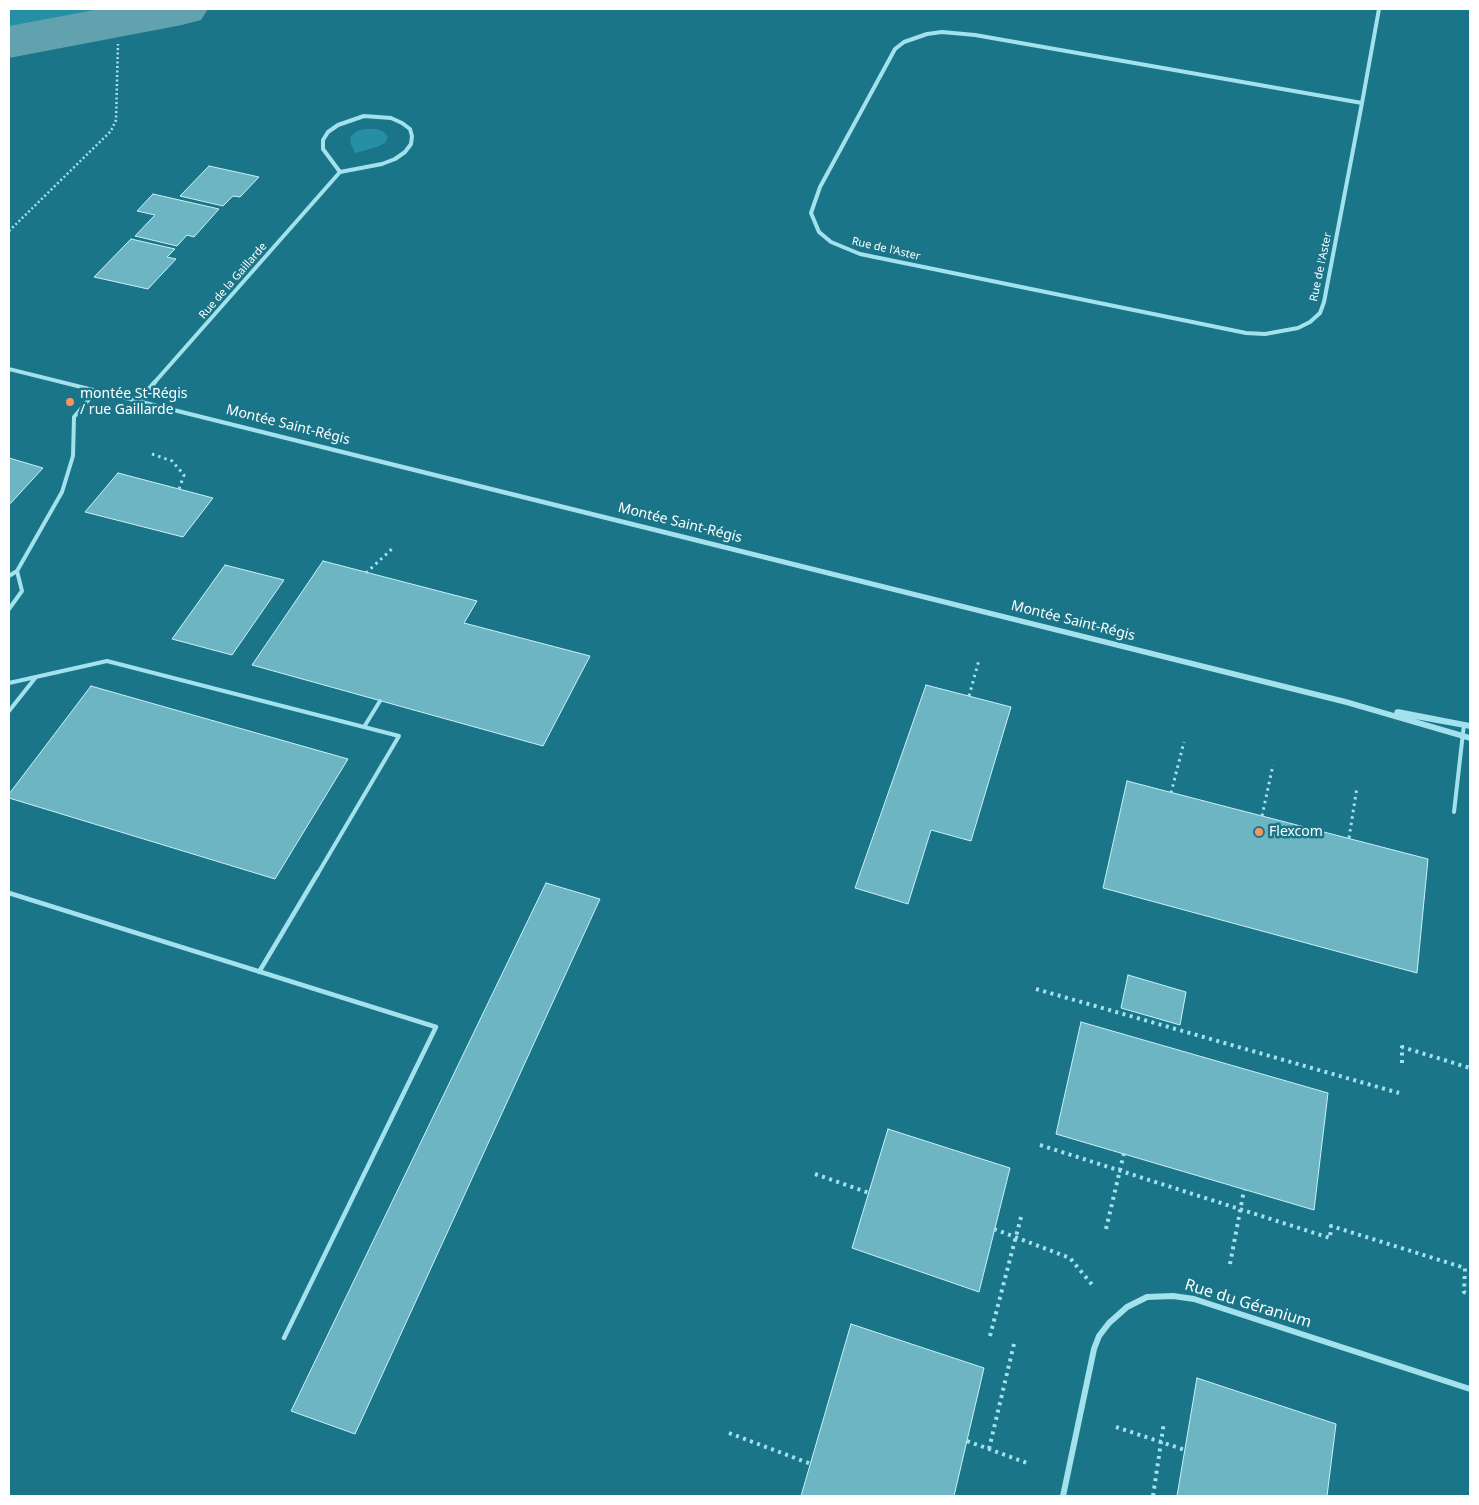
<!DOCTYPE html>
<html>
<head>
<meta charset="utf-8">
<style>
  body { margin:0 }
  #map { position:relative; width:1479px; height:1505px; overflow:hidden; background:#1a7589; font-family:"Noto Sans",sans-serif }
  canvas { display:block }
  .frame { position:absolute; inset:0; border:10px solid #fff; pointer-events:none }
</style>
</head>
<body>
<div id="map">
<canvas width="1479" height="1505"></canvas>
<div class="frame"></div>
</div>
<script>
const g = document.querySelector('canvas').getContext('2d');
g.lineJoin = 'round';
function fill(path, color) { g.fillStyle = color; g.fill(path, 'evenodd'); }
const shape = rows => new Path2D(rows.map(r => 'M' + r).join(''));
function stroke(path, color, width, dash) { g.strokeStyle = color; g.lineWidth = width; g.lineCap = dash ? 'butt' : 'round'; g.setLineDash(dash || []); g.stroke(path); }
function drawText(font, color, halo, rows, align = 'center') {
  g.font = font + ' "Noto Sans",sans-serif'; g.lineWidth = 5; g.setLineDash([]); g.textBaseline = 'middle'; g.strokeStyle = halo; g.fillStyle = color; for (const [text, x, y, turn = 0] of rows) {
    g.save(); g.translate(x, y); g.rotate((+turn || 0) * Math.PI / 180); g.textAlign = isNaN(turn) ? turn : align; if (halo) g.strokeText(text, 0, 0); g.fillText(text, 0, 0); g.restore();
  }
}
fill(shape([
  [9,9,135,9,9,31],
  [366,129,377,129,384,132,388,137,385,143,377,147,355,153,350,142,351,136,357,131]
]), '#268fa4');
fill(shape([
  [100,9,208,9,201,20,182,25,9,58,9,26,100,9]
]), '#62a1ae');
const building = shape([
  [209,166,259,177,240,197,233,196,223,206,180,196,209,166],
  [153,194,219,209,194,237,187,235,177,246,135,236,155,215,137,211,153,194],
  [131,239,175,249,167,257,176,259,148,289,94,277,131,239],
  [9,458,43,468,9,505,9,458],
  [118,473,179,489,213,498,183,537,85,512,118,473],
  [323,561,477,601,464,623,590,656,543,746,252,665,323,561],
  [225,565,284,580,232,655,172,639,225,565],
  [926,685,1011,707,971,841,931,830,908,904,855,888,926,685],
  [91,686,348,759,275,879,9,798,9,794,91,686],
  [1127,781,1428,859,1417,973,1103,888,1127,781],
  [546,883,600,899,355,1434,291,1411,546,883],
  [1128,975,1186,992,1180,1025,1121,1008,1128,975],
  [1081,1022,1328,1093,1314,1210,1056,1134,1081,1022],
  [888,1129,1010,1168,979,1292,852,1248,888,1129],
  [851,1324,984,1368,954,1496,801,1496,851,1324],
  [1197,1378,1336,1424,1327,1496,1177,1496,1197,1378]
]);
fill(building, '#6db5c3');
stroke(building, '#c9f1f9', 1);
stroke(shape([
  [9,231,111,131,116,120,118,44]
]), '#a3e1ed', 2.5, [2, 2.5]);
stroke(shape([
  [152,454,172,461,184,475,179,489],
  [366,573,394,547],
  [969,696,979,660],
  [1171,793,1184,742],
  [1262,816,1273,765],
  [1349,838,1357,787]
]), '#a3e1ed', 3, [2.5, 4]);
stroke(shape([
  [1036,989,1399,1093],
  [1402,1063,1402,1047,1470,1068],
  [1040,1145,1330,1238,1331,1226,1465,1268,1464,1292,1470,1294],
  [815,1174,869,1193],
  [994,1229,1070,1258,1094,1287],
  [1106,1229,1124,1153],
  [1230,1264,1244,1190],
  [990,1336,1021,1217],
  [1116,1427,1185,1450],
  [729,1433,811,1464],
  [967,1441,1027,1463],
  [989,1449,1014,1344],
  [1153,1496,1164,1422]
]), '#a3e1ed', 4, [3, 4.5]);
stroke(shape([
  [9,576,17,571,62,492,73,456,74,417,96,391],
  [9,609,22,591,17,571],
  [9,683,107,661,399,736,317,875],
  [9,711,36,677],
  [364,727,380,701],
  [1454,812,1464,724]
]), '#a3e1ed', 4);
stroke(shape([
  [9,893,436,1027,284,1338],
  [259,972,318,873]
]), '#a3e1ed', 4.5);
stroke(shape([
  [942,32,975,35,1362,103,1324,302,1320,313,1310,322,1298,328,1265,334,1246,333,860,254,831,242,819,232,811,213,820,187,895,49,904,42,927,34,942,32],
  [1362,103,1379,9],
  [364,116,391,118,402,123,410,129,412,136,411,144,405,152,395,159,382,164,340,172,323,149,323,140,328,132,338,125,364,116],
  [154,383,340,172]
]), '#a3e1ed', 4);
stroke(shape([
  [138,401,155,382]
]), '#a3e1ed', 4.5);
stroke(shape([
  [1063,1496,1094,1349,1099,1336,1109,1323,1127,1307,1147,1297,1173,1296,1194,1299,1470,1389]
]), '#a3e1ed', 6);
fill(shape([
  [9,367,1346,699,1394,713,1395,710,1398,709,1470,723,1470,729,1415,719,1470,735,1470,741,1346,705,9,371,9,367]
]), '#a3e1ed');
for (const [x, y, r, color] of [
  [70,402,5,"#ff935f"],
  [1259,832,5,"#ff935f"]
]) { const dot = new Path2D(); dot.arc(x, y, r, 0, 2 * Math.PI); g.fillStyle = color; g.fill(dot); stroke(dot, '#1a7589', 2); }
drawText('11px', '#fff', '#1a7589', [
  ["Rue de l'Aster",886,249,13],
  ["Rue de l'Aster",1321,267,-78],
  ["Rue de la Gaillarde",233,281,-49]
]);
drawText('14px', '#fff', '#1a7589', [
  ["montée St-Régis",80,394],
  ["/ rue Gaillarde",80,410],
  ["Flexcom",1269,832]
], 'left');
drawText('14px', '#fff', '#1a7589', [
  ["Montée Saint-Régis",288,425,14],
  ["Montée Saint-Régis",680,523,14],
  ["Montée Saint-Régis",1073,621,14]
]);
drawText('16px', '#fff', '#1a7589', [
  ["Rue du Géranium",1248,1304,17]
]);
</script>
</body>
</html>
